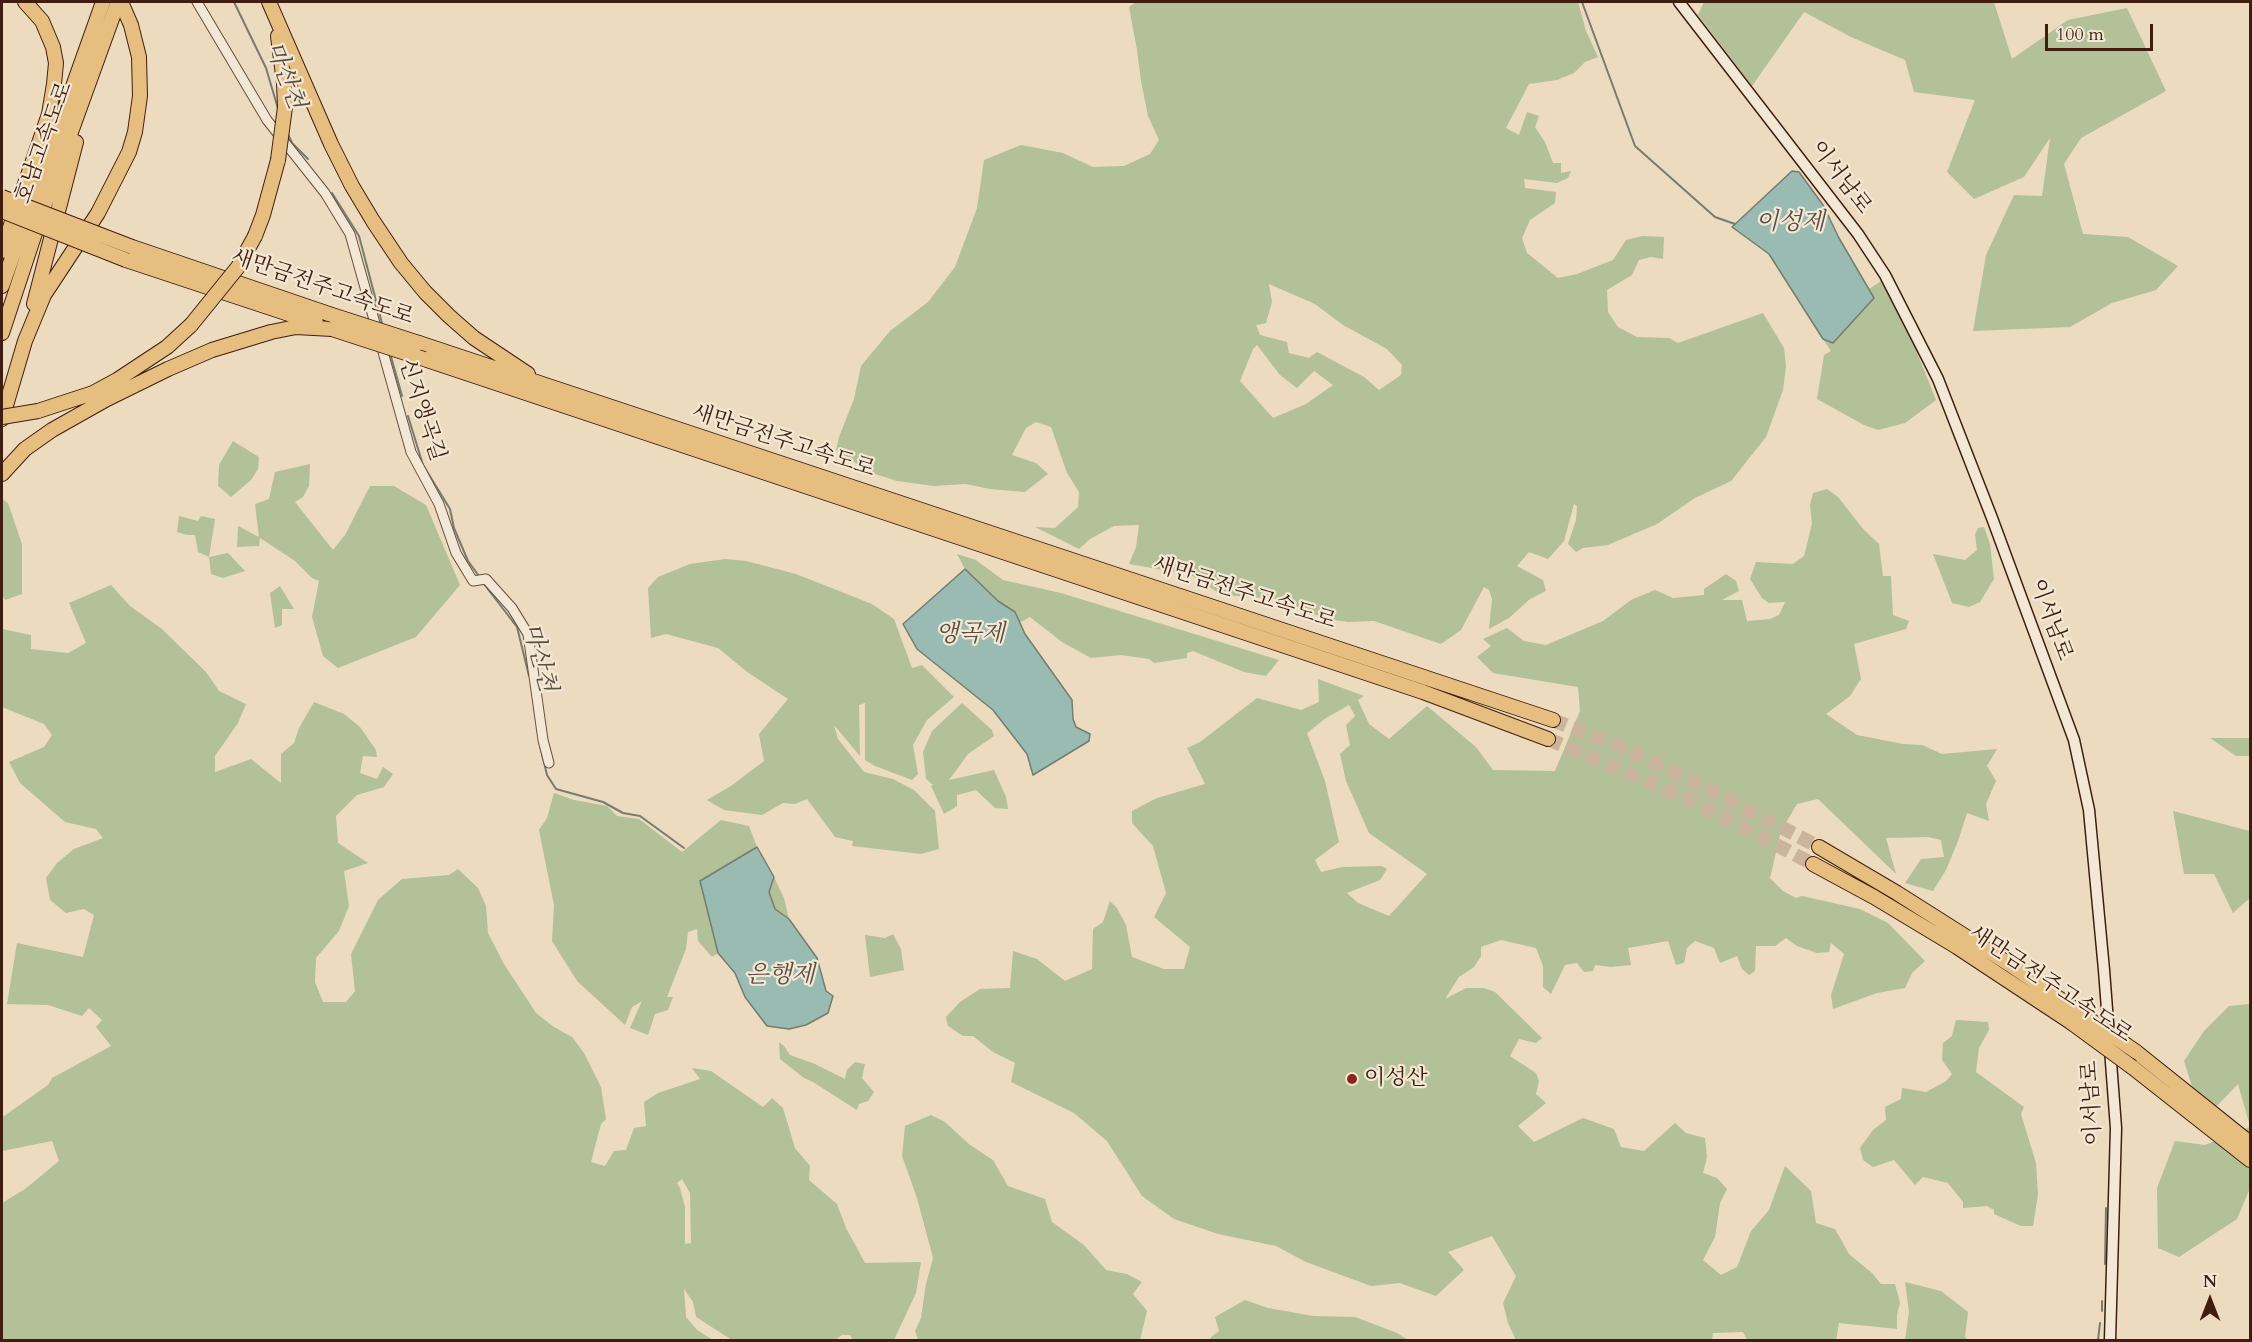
<!DOCTYPE html>
<html>
<head>
<meta charset="utf-8">
<style>
  body { margin:0 }
  #map { position:relative; width:2252px; height:1342px; overflow:hidden; background:#ecdbbf; font-family:Cardo,serif }
  canvas { display:block }
  .frame { position:absolute; inset:0; border:3px solid #401e0f; pointer-events:none }
  .north { position:absolute; left:2180px; top:1270px; width:60px; height:60px; -webkit-text-stroke:4px #f3e8d5; paint-order:stroke; rotate:0deg; font-size:16px; font-weight:700; line-height:24px; text-align:center; color:#401e0f }
  .north::after { content:''; display:block; margin:auto; width:21px; height:27px; background:#401e0f; clip-path:polygon(50% 0,100% 100%,50% 72%,0 100%) }
  .scale { position:absolute; left:2045px; top:24px; width:108px; height:27px; box-sizing:border-box; border:3px solid #401e0f; border-top:0; padding-left:8px; font-size:18px; line-height:21px; white-space:nowrap; color:#401e0f; -webkit-text-stroke:4px #f3e8d5; paint-order:stroke }
</style>
</head>
<body>
<div id="map">
<canvas width="2252" height="1342"></canvas>
<div class="frame"></div>
<div class="north">N</div>
<div class="scale">100 m</div>
</div>
<script>
const g = document.querySelector('canvas').getContext('2d');
g.lineJoin = 'round';
function fill(path, color) { g.fillStyle = color; g.fill(path, 'evenodd'); }
const shape = rows => new Path2D(rows.map(r => 'M' + r).join(''));
function stroke(path, color, width, dash) { g.strokeStyle = color; g.lineWidth = width; g.lineCap = dash ? 'butt' : 'round'; g.setLineDash(dash || []); g.stroke(path); }
function drawText(font, color, halo, rows, align = 'center') {
  g.font = font + ' Cardo,"Noto Serif KR",serif'; g.lineWidth = 4.5; g.setLineDash([]); g.textBaseline = 'middle'; g.strokeStyle = halo; g.fillStyle = color; for (const [text, x, y, turn = 0] of rows) {
    g.save(); g.translate(x, y); g.rotate((+turn || 0) * Math.PI / 180); g.textAlign = isNaN(turn) ? turn : align; if (halo) g.strokeText(text, 0, 0); g.fillText(text, 0, 0); g.restore();
  }
}
fill(shape([
  [1136,2,1578,2,1586,31,1598,57,1585,62,1574,73,1557,80,1529,84,1506,128,1519,135,1527,112,1539,116,1535,127,1545,142,1553,163,1561,163,1561,173,1571,171,1568,178,1557,183,1524,179,1525,188,1556,192,1555,203,1530,220,1522,238,1527,253,1558,278,1577,274,1613,260,1626,240,1642,236,1664,237,1663,259,1651,257,1639,260,1632,275,1607,290,1608,312,1618,327,1637,337,1669,338,1678,343,1763,313,1784,348,1786,366,1783,390,1766,437,1731,481,1695,498,1657,524,1608,545,1583,548,1576,552,1568,544,1576,520,1577,506,1574,504,1564,541,1548,559,1529,552,1517,566,1543,580,1546,591,1530,599,1509,618,1489,629,1492,599,1489,590,1484,587,1461,630,1441,644,1374,621,1348,622,1326,619,1279,599,1222,595,1191,575,1129,564,1136,547,1139,525,1114,526,1090,539,1079,549,1035,527,1055,528,1078,507,1079,492,1067,473,1051,427,1036,422,1026,428,1012,455,1036,463,1048,474,1025,492,990,489,966,484,934,486,897,481,869,472,836,450,839,437,854,399,861,366,890,331,928,302,955,267,977,208,984,160,1021,145,1063,153,1093,167,1124,166,1150,154,1159,140,1148,116,1141,81,1137,50,1129,7],
  [1269,284,1315,304,1343,325,1387,349,1402,365,1401,375,1379,390,1364,377,1317,352,1309,358,1289,353,1287,342,1260,335,1256,325,1266,323,1272,302],
  [1257,345,1280,375,1297,388,1314,371,1333,385,1306,404,1273,418,1240,381,1253,349],
  [1704,2,1994,2,2012,59,2068,20,2127,8,2166,91,2081,138,2064,164,2083,234,2128,237,2178,266,2156,290,2112,303,2070,327,1973,331,1986,255,2014,195,2042,196,2050,138,2024,177,1974,199,1947,172,1975,100,1914,92,1905,60,1851,37,1804,12,1752,86,1698,15],
  [1881,281,1914,345,1936,400,1905,423,1878,430,1864,425,1817,399,1824,355,1831,351,1823,339,1833,343,1874,298,1869,289],
  [233,441,259,457,258,469,251,480,231,497,218,486,219,465],
  [310,464,309,486,303,497,295,502,333,550,345,535,370,486,394,486,426,505,460,585,416,637,338,668,323,656,312,617,319,581,312,578,295,561,260,538,259,546,237,547,238,526,259,537,255,504,269,499,275,472],
  [1827,489,1838,497,1864,530,1879,544,1883,576,1891,576,1893,615,1909,621,1906,629,1854,644,1861,679,1850,696,1826,714,1857,735,1903,744,1922,745,1942,754,1997,749,1987,766,1996,781,1986,804,1989,821,1967,813,1958,841,1946,870,1933,891,1905,883,1921,859,1944,857,1941,840,1928,837,1886,838,1896,874,1818,799,1797,804,1781,831,1770,878,1783,891,1796,898,1802,896,1860,909,1888,923,1925,961,1912,973,1905,988,1877,993,1833,1009,1831,995,1844,954,1831,943,1829,952,1817,953,1797,946,1786,938,1775,946,1756,946,1755,971,1749,975,1742,969,1737,956,1720,963,1714,948,1695,941,1687,948,1684,963,1676,965,1668,941,1628,948,1631,965,1611,967,1595,965,1593,971,1584,972,1577,963,1565,965,1551,994,1543,987,1543,966,1536,948,1501,940,1481,947,1481,956,1474,967,1459,977,1445,999,1466,988,1484,988,1495,992,1542,1038,1536,1043,1519,1039,1510,1056,1536,1073,1539,1081,1536,1094,1546,1103,1518,1126,1534,1142,1583,1118,1614,1129,1621,1147,1644,1151,1675,1123,1686,1133,1705,1138,1707,1157,1703,1173,1717,1178,1727,1189,1720,1203,1715,1237,1703,1260,1721,1275,1737,1267,1751,1231,1769,1210,1785,1166,1811,1191,1816,1223,1835,1229,1849,1254,1872,1273,1881,1284,1895,1284,1900,1303,1897,1315,1897,1329,1839,1323,1836,1340,1747,1340,1743,1332,1713,1333,1712,1340,1516,1340,1508,1323,1503,1303,1516,1276,1492,1236,1448,1252,1464,1270,1436,1296,1400,1283,1371,1286,1306,1262,1276,1246,1218,1234,1174,1219,1142,1196,1107,1141,1074,1113,1011,1082,1015,1063,993,1052,973,1036,963,1036,948,1026,946,1017,960,1002,980,989,1010,988,1013,951,1037,959,1065,981,1092,969,1093,929,1103,922,1110,901,1117,908,1126,925,1132,957,1164,969,1184,969,1190,947,1154,917,1166,893,1153,846,1132,823,1132,811,1157,798,1205,784,1187,748,1200,742,1257,698,1301,710,1319,702,1318,679,1364,696,1358,700,1369,724,1389,739,1427,706,1476,747,1493,770,1555,771,1580,711,1578,687,1493,673,1477,657,1491,646,1483,639,1507,628,1524,641,1546,645,1603,621,1631,600,1655,590,1673,598,1704,595,1704,589,1726,574,1736,581,1739,591,1722,600,1742,600,1747,621,1770,619,1779,615,1785,602,1769,603,1762,598,1750,579,1756,562,1793,564,1804,556,1812,524,1810,505,1813,493],
  [1349,705,1355,716,1346,725,1350,745,1340,754,1346,781,1369,833,1427,874,1389,916,1358,903,1347,893,1380,880,1387,869,1382,866,1342,867,1321,872,1315,860,1339,842,1325,781,1307,733,1326,718],
  [2,499,8,503,22,544,22,594,5,600,2,595],
  [179,516,198,521,201,516,215,519,209,557,228,553,245,571,223,578,211,574,209,557,198,552,195,535,187,535,177,532],
  [1984,527,1990,544,1994,579,1980,602,1969,607,1952,603,1933,554,1965,560,1977,550,1975,534,1978,528],
  [957,554,976,560,1003,580,1061,593,1279,660,1266,676,1244,672,1193,651,1187,653,1187,658,1154,663,1149,659,1121,655,1091,658,1062,642,1030,617,1019,623,1015,612,998,601,965,569],
  [725,559,746,561,796,574,872,604,894,619,912,668,922,665,954,697,927,720,913,745,918,774,912,780,875,766,865,760,865,703,859,705,860,756,834,725,838,739,864,772,893,779,914,790,935,811,939,849,921,854,852,846,853,841,835,837,807,799,795,804,783,803,762,815,724,810,707,800,731,786,764,761,759,734,788,699,746,671,718,648,666,634,651,638,648,588,658,577,690,564],
  [111,585,130,606,162,629,206,672,219,691,246,704,238,723,215,756,215,772,251,759,281,783,281,754,294,743,299,728,314,702,344,714,360,727,376,750,377,757,363,756,360,773,377,779,383,767,393,774,384,787,357,795,336,816,338,843,368,863,344,871,349,906,339,931,316,958,315,982,323,1002,346,1002,355,991,351,954,378,900,402,879,449,875,458,869,478,888,486,906,488,933,504,964,536,1013,554,1027,572,1037,584,1053,601,1087,606,1119,601,1124,591,1162,605,1166,614,1151,626,1150,634,1128,646,1126,644,1102,658,1093,700,1079,692,1068,711,1071,763,1107,772,1098,783,1108,795,1148,810,1166,809,1180,837,1204,846,1228,865,1263,921,1262,916,1293,894,1340,853,1340,850,1335,842,1335,835,1340,732,1340,696,1317,693,1302,684,1289,686,1317,697,1330,713,1340,2,1340,2,1203,25,1189,59,1161,52,1141,2,1151,2,1115,4,1116,48,1085,52,1078,111,1046,96,1027,102,1020,89,1008,82,1016,48,1005,7,1004,17,943,83,957,94,915,84,909,66,913,50,900,46,878,57,863,74,849,103,838,96,829,65,822,20,783,9,762,44,747,52,735,44,724,2,707,2,629,31,635,31,649,68,653,86,643,69,603],
  [682,1179,690,1193,691,1243,685,1244,685,1207,680,1188,677,1183],
  [280,586,294,609,282,609,282,625,275,628,270,593],
  [962,703,992,730,994,736,968,754,949,780,994,770,1006,797,1008,809,995,808,976,790,957,795,957,806,944,814,931,786,933,785,926,779,923,752,932,731],
  [2210,738,2250,738,2250,756,2236,756],
  [554,793,574,800,607,806,617,816,639,819,682,852,721,820,749,826,757,847,700,882,718,953,712,957,698,941,697,929,688,932,686,949,667,997,673,997,668,1010,655,1014,648,1035,630,1028,642,1001,632,1007,625,1025,577,981,552,941,554,905,539,830,547,818],
  [2173,811,2250,831,2250,898,2233,913,2214,874,2184,874],
  [774,877,784,898,789,919,775,909,769,892],
  [893,934,901,949,904,970,870,977,865,935,885,938],
  [2250,1004,2250,1126,2238,1084,2212,1111,2194,1093,2184,1061,2204,1031,2229,1006],
  [1956,1020,1988,1022,1989,1030,1979,1048,1976,1072,2024,1107,2021,1114,2036,1163,2038,1194,2033,1226,2021,1226,1994,1214,1994,1210,1987,1206,1963,1208,1963,1202,1948,1183,1923,1177,1915,1185,1894,1160,1873,1167,1863,1160,1860,1148,1873,1130,1886,1120,1885,1107,1901,1099,1902,1088,1926,1092,1946,1081,1952,1074,1942,1060,1943,1043,1952,1036],
  [779,1042,784,1046,790,1055,815,1064,845,1079,847,1070,855,1062,865,1064,862,1078,874,1092,868,1101,859,1104,857,1110,813,1082,804,1078,780,1059],
  [931,1115,945,1122,970,1145,993,1160,1008,1186,1045,1199,1052,1222,1084,1245,1106,1270,1127,1274,1142,1282,1133,1294,1147,1311,1140,1340,918,1340,915,1331,921,1318,926,1284,933,1258,917,1198,902,1156,905,1126],
  [2250,1127,2250,1188,2237,1219,2179,1257,2158,1248,2157,1188,2175,1141,2205,1145],
  [1905,1282,1941,1291,1968,1312,1965,1337,1968,1340,1905,1340,1909,1312],
  [1245,1300,1268,1308,1313,1316,1355,1317,1397,1333,1408,1340,1210,1340,1211,1337,1219,1331,1215,1317]
]), '#b2c197');
const water = shape([
  [1792,171,1799,172,1823,205,1839,238,1874,298,1833,343,1823,339,1769,254,1732,227,1792,171],
  [965,569,998,601,1015,612,1025,634,1072,700,1073,719,1076,727,1090,734,1089,741,1033,775,1027,754,993,710,917,649,903,624,965,569],
  [757,847,774,877,769,892,775,909,789,919,817,958,826,991,833,996,828,1013,806,1025,789,1029,767,1026,745,997,735,973,718,953,700,881,757,847]
]);
fill(water, '#99bbb1');
stroke(water, '#757c70', 1.5);
stroke(shape([
  [234,2,266,68,279,112],
  [1582,2,1635,146,1715,217,1735,224],
  [288,134,292,143,308,159],
  [332,193,359,236,383,327],
  [390,353,402,396],
  [408,416,423,465,450,509,454,528,468,561,479,576],
  [484,584,517,627,529,676],
  [539,741,547,775,556,789,603,802,623,813,640,816,684,848],
  [2105,1264,2106,1208],
  [2102,1311,2102,1301],
  [2098,1340,2100,1323]
]), '#757c70', 2);
stroke(shape([
  [1553,720,1626,749,1699,784,1819,847],
  [1548,739,1689,799,1813,864]
]), '#cab59c', 14, [14, 7]);
const tertiary = shape([
  [197,2,267,120,325,193,350,234,411,452,439,504,456,553,473,581,486,579,512,608,528,634,543,740,549,763]
]);
const secondary = shape([
  [1679,2,1858,234,1885,275,1938,379,1992,518,2074,740,2089,810,2104,970,2116,1128,2110,1340]
]);
const motorway = shape([
  [269,2,331,144,352,186,373,221,401,263,425,292,449,316,474,338,528,374],
  [278,36,284,83],
  [255,236,263,215,278,160],
  [132,247,329,314],
  [2,251,49,114,54,84,56,63,53,47,42,21,25,2],
  [126,260,316,323],
  [2,286,103,2],
  [34,304,76,142],
  [2,333,41,215,118,2],
  [419,343,1553,720],
  [424,359,1423,692,1548,739],
  [38,411,93,393,117,380,167,347,191,325],
  [2,419,25,341,44,295,98,213,129,152,135,132,140,96,139,57,131,25,121,2],
  [2,474,25,449,52,430,107,399,168,369,212,350,271,332,296,327,332,329],
  [1819,847,1897,893,2009,964,2076,1010],
  [1813,864,1874,897,1957,947,2072,1023],
  [2135,1051,2250,1143],
  [2132,1067,2250,1160]
]);
stroke(tertiary, '#6b4d3b', 11);
stroke(secondary, '#401e0f', 13);
stroke(motorway, '#401e0f', 16);
stroke(tertiary, '#f3e8d5', 9);
stroke(secondary, '#f3e8d5', 10);
stroke(motorway, '#e6be80', 14);
const motorwayBridge = shape([
  [278,160,285,107,284,83],
  [2,197,132,247],
  [2,211,126,260],
  [329,314,419,343],
  [191,325,238,267,255,236],
  [332,329,424,359],
  [2,417,38,411],
  [2076,1010,2135,1051],
  [2072,1023,2132,1067]
]);
stroke(motorwayBridge, '#401e0f', 16, []);
stroke(motorwayBridge, '#e6be80', 14);
for (const [x, y, r, color] of [
  [1352,1079,6,"#8f2418"]
]) { const dot = new Path2D(); dot.arc(x, y, r, 0, 2 * Math.PI); g.fillStyle = color; g.fill(dot); stroke(dot, '#f3e8d5', 2); }
drawText('22px', '#401e0f', '#f3e8d5', [
  ["호남고속도로",45,143,-70],
  ["이서남로",1840,178,53],
  ["새만금전주고속도로",322,288,19],
  ["신지앵곡길",421,410,72],
  ["새만금전주고속도로",783,442,18],
  ["새만금전주고속도로",1244,594,18],
  ["이서남로",2050,620,70],
  ["새만금전주고속도로",2050,985,34],
  ["이서남로",2093,1103,-93]
]);
drawText('22px', '#401e0f', '#f3e8d5', [
  ["이성산",1364,1079]
], 'left');
drawText('italic 24px', '#5b4d40', '#f3e8d5', [
  ["마산천",284,76,69],
  ["이성제",1790,223],
  ["앵곡제",970,635],
  ["마산천",538,658,75],
  ["은행제",780,976]
]);
</script>
</body>
</html>
